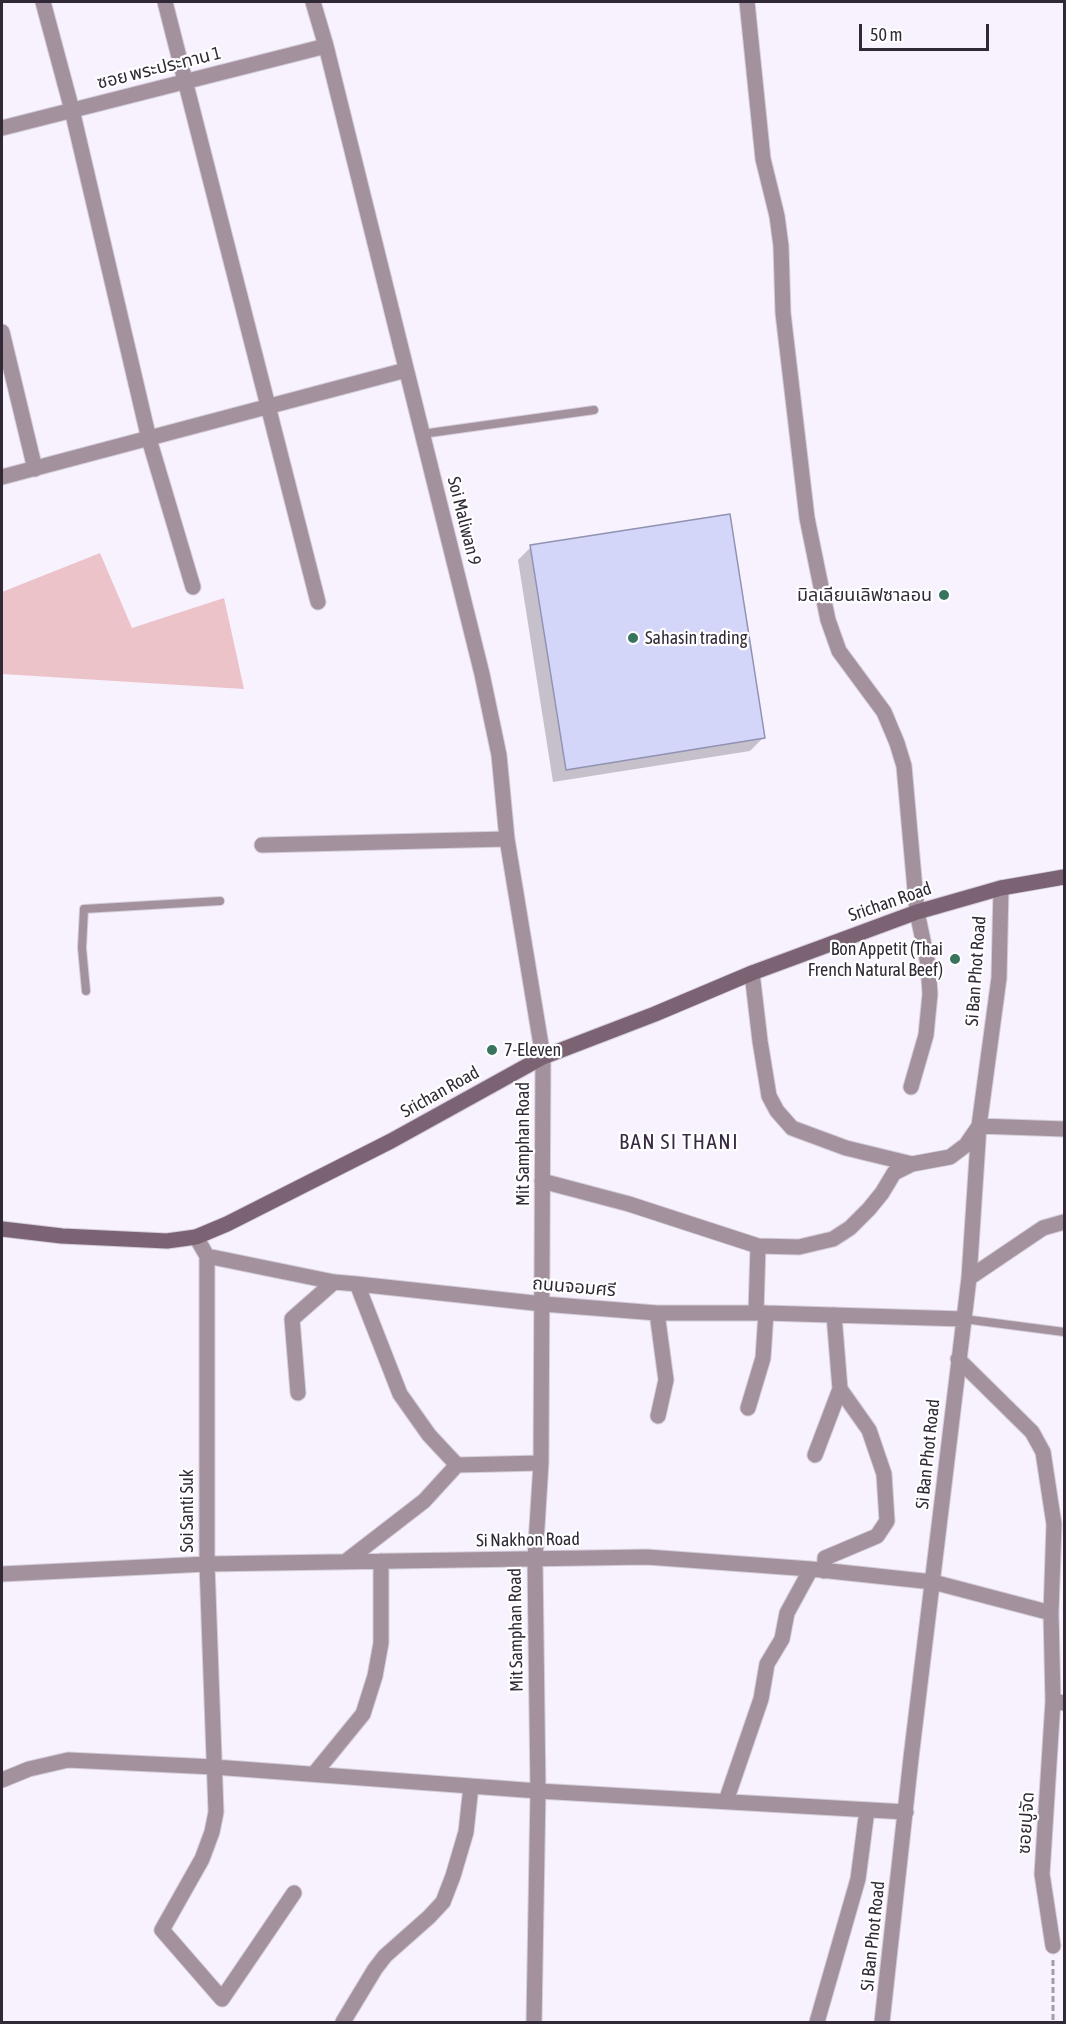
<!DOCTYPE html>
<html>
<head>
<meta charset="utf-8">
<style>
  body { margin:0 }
  #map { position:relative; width:1066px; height:2024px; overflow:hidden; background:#f8f1fe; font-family:"Asap Condensed",sans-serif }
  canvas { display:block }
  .frame { position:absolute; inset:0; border:3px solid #312a36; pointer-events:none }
  .scale { position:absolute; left:859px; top:24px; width:130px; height:27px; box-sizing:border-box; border:3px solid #312a36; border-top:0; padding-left:8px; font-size:18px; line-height:21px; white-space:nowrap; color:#312a36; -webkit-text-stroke:4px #fff; paint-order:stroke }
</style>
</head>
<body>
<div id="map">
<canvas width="1066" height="2024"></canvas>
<div class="frame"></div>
<div class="scale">50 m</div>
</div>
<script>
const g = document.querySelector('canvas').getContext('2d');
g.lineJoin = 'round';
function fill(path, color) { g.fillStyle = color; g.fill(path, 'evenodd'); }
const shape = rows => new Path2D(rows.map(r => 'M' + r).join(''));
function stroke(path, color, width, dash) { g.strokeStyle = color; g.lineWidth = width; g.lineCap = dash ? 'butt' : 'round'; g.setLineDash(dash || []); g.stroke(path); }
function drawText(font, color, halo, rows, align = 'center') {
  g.font = font + ' "Asap Condensed","Noto Sans Thai",sans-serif'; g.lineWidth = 4.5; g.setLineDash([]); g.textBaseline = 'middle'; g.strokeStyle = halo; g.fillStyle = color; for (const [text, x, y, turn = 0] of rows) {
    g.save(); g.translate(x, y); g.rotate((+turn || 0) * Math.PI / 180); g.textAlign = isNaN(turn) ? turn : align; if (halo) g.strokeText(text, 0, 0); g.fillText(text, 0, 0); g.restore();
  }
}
fill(shape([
  [100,553,132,628,224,598,244,689,2,674,2,592]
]), '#ebc3c9');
fill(shape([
  [531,547,763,738,750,751,553,782,518,560]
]), '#0003');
const building = shape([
  [730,514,765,738,566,770,530,545,730,514]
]);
fill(building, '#d4d6f9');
stroke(building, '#9092b2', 1.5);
const service = shape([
  [422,434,594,410],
  [86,991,82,948,84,909,220,901],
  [964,1319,1064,1332]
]);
const minor = shape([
  [43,2,72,110,149,439,193,587],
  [165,2,318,602],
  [313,2,326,46,482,674,499,755,507,839,543,1057,541,1463,535,1559,538,1791,534,2022],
  [747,2,763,159,777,216,781,246,783,313,807,518,818,572,828,620,839,651,884,712,897,743,904,766,917,912,928,964,930,994,926,1035,911,1087],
  [2,128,326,46],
  [2,332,35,469],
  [2,477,406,370],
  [262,845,507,839],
  [752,973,760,1041,769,1096,777,1111,792,1128,846,1148,912,1164,950,1157,966,1145,979,1126,1064,1129],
  [542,1181,629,1204,758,1246],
  [196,1237,207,1256,334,1282,357,1284,543,1304,657,1313,766,1313,964,1319],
  [207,1256,207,1564,216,1812,212,1832,202,1859,162,1930,222,1999,294,1893],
  [969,1278,1043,1228,1064,1222],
  [357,1284,400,1394,429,1435,457,1465],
  [657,1313,666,1380,658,1416],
  [756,1313,758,1246,799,1247,833,1239,850,1228,869,1209,882,1193,894,1173,912,1164],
  [958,1359,1032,1432,1043,1452,1054,1524,1051,1613,1053,1701,1064,1703],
  [298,1393,292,1319,334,1282],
  [748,1408,763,1358,766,1313],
  [815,1455,840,1389,834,1315],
  [345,1562,424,1501,457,1465,541,1463],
  [824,1571,825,1558,877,1536,887,1521,884,1474,869,1430,840,1389],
  [2,1574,207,1564,647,1557,811,1569,933,1582,1051,1613],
  [1053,1701,1042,1874,1053,1946],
  [314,1774,363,1714,375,1676,381,1643,381,1561],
  [2,1780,29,1769,68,1760,214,1767,538,1791,906,1812],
  [726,1801,761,1699,767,1664,782,1639,787,1613,811,1569],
  [343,2022,375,1969,385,1956,429,1917,443,1902,453,1876,466,1832,471,1786],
  [817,2022,858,1879,867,1810],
  [882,2022,911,1758,969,1278,979,1126,999,978,1001,888]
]);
const secondary = shape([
  [2,1229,62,1236,167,1241,196,1237,227,1224,391,1141,543,1057,655,1014,752,973,917,912,1001,888,1064,877]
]);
stroke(service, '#d4cdda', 10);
stroke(minor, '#d4cdda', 17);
stroke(secondary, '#d4cdda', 17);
stroke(shape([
  [1053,1960,1053,2022]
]), '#a39ca8', 3, [6, 3]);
stroke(service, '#a3929d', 8);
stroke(minor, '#a3929d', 15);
stroke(secondary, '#7b6373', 15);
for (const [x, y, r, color] of [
  [944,595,6,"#38745e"],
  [633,638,6,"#38745e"],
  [955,959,6,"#38745e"],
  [492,1050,6,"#38745e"]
]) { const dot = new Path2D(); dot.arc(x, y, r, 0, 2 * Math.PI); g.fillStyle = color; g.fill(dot); stroke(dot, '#fff', 2); }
drawText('18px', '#312a36', '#fff', [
  ["ซอย พระประทาน 1",159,68,-14],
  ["Soi Maliwan 9",464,521,76],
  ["Srichan Road",890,902,-19],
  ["Si Ban Phot Road",976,971,-86],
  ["Srichan Road",440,1092,-29],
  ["Mit Samphan Road",523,1144,-90],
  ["ถนนจอมศรี",574,1287,5],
  ["Si Ban Phot Road",928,1454,-84],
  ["Soi Santi Suk",187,1511,-90],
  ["Si Nakhon Road",528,1540,-1],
  ["Mit Samphan Road",516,1630,-91],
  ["ซอยปูจัด",1026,1823,-86],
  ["Si Ban Phot Road",873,1936,-84]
]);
drawText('18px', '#312a36', '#fff', [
  ["มิลเลียนเลิฟซาลอน",932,595],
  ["Sahasin trading",645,638,"left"],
  ["Bon Appetit (Thai",943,949],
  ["French Natural Beef)",943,970],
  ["7-Eleven",504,1050,"left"]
], 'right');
g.letterSpacing = '1.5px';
drawText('21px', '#382a43', '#fff', [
  ["BAN SI THANI",679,1142]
]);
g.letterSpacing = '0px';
</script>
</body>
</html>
